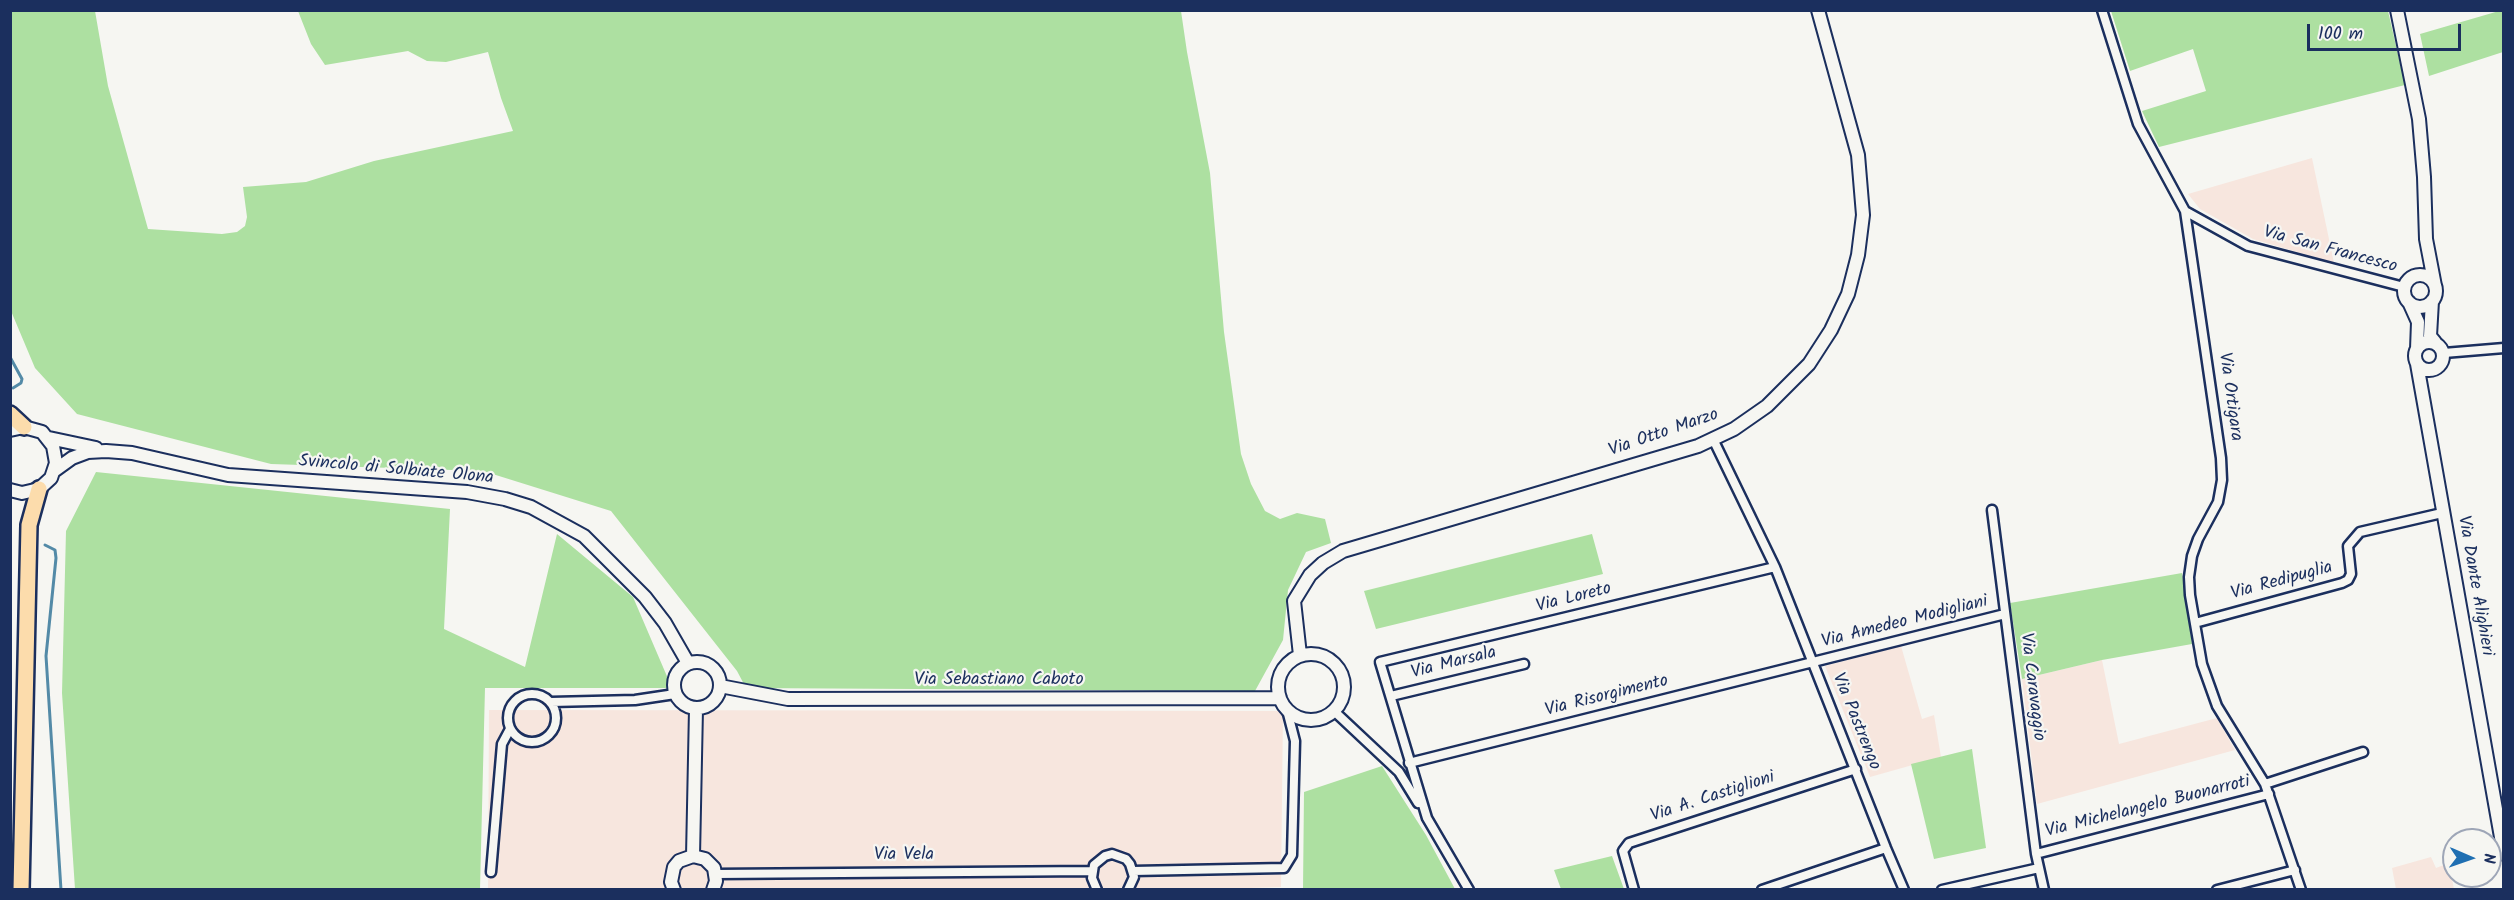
<!DOCTYPE html>
<html>
<head>
<meta charset="utf-8">
<style>
  body { margin:0 }
  #map { position:relative; width:2514px; height:900px; overflow:hidden; background:#f6f6f2; font-family:Kalam,sans-serif }
  canvas { display:block }
  .frame { position:absolute; inset:0; border:12px solid #1b2f5e; pointer-events:none }
  .north { position:absolute; left:2442px; top:828px; width:60px; height:60px; box-sizing:border-box; background:#f6f6f2; border:2px solid #9ea6b7; border-radius:50%; rotate:92deg; font-size:16px; font-weight:700; line-height:24px; text-align:center; color:#1b2f5e }
  .north::after { content:''; display:block; margin:auto; width:21px; height:27px; background:#1f6fb2; clip-path:polygon(50% 0,100% 100%,50% 72%,0 100%) }
  .scale { position:absolute; left:2307px; top:24px; width:154px; height:27px; box-sizing:border-box; border:3px solid #1b2f5e; border-top:0; padding-left:8px; font-size:18px; line-height:21px; white-space:nowrap; color:#1b2f5e; -webkit-text-stroke:4px #f6f6f2; paint-order:stroke }
</style>
</head>
<body>
<div id="map">
<canvas width="2514" height="900"></canvas>
<div class="frame"></div>
<div class="north">N</div>
<div class="scale">100 m</div>
</div>
<script>
const g = document.querySelector('canvas').getContext('2d');
g.lineJoin = 'round';
function fill(path, color) { g.fillStyle = color; g.fill(path, 'evenodd'); }
const shape = rows => new Path2D(rows.map(r => 'M' + r).join(''));
function stroke(path, color, width, dash) { g.strokeStyle = color; g.lineWidth = width; g.lineCap = dash ? 'butt' : 'round'; g.setLineDash(dash || []); g.stroke(path); }
function drawText(font, color, halo, rows, align = 'center') {
  g.font = font + ' Kalam,sans-serif'; g.lineWidth = 4.5; g.setLineDash([]); g.textBaseline = 'middle'; g.strokeStyle = halo; g.fillStyle = color; for (const [text, x, y, turn = 0] of rows) {
    g.save(); g.translate(x, y); g.rotate((+turn || 0) * Math.PI / 180); g.textAlign = isNaN(turn) ? turn : align; if (halo) g.strokeText(text, 0, 0); g.fillText(text, 0, 0); g.restore();
  }
}
fill(shape([
  [2312,158,2334,263,2253,239,2200,209,2188,194],
  [1901,646,1922,719,1934,715,1941,757,1870,777,1825,666],
  [2102,660,2119,744,2217,718,2235,750,2037,804,2022,679],
  [489,710,1283,711,1281,887,1190,890,488,890],
  [2431,857,2436,868,2449,863,2454,889,2396,889,2392,868]
]), '#f7e6de');
fill(shape([
  [10,11,95,11,108,86,148,229,222,234,237,232,245,226,247,217,243,187,306,182,374,161,513,131,501,98,488,52,446,62,427,61,408,51,325,65,311,44,298,11,1181,11,1187,52,1210,173,1224,332,1241,454,1251,484,1265,511,1280,519,1297,513,1325,519,1331,543,1306,552,1288,590,1283,640,1255,691,746,688,737,671,611,511,483,471,271,464,77,414,35,368,11,311],
  [2111,11,2388,11,2405,85,2159,147,2142,111,2206,91,2193,49,2130,71],
  [2499,11,2503,11,2503,52,2429,76,2420,34],
  [96,472,450,509,444,629,525,667,557,534,633,597,672,688,485,688,480,889,75,889,62,693,66,531],
  [1592,534,1603,574,1376,629,1364,591],
  [2182,573,2192,644,2102,660,2022,679,2010,603],
  [1972,749,1986,848,1934,859,1911,764],
  [1382,766,1426,835,1455,889,1303,889,1304,792],
  [1612,856,1624,889,1561,889,1554,870]
]), '#ade0a1');
stroke(shape([
  [10,357,22,379,21,383,13,388],
  [45,545,55,550,56,558,46,656,61,890]
]), '#538aa7', 3);
const street = shape([
  [2102,10,2138,124,2185,211,2221,458,2222,480,2218,502,2198,539,2192,556,2189,577,2190,595,2202,664,2217,706,2265,784,2301,890],
  [2185,211,2248,246,2404,287],
  [2444,353,2504,348],
  [1713,439,1775,567,1886,848,1904,890],
  [1992,510,2036,854,2044,890],
  [2195,623,2342,583,2348,580,2351,574,2348,546,2360,532,2442,513],
  '508 718a24 24 0 1 1 48 0a24 24 0 1 1-48 0Z',
  [1391,696,1524,664],
  [551,702,635,700,675,694],
  [1334,711,1399,772,1418,803],
  [1409,763,2005,614],
  [2265,784,2363,752],
  [2036,854,2269,794],
  [1133,871,1284,868,1292,855,1295,741,1287,710],
  [491,872,502,744,510,729],
  [716,874,1092,871],
  [1097,890,1092,878,1094,865,1105,856,1112,854,1126,859,1130,864,1134,877,1128,890],
  [1469,890,1427,818,1380,662,1775,567],
  [1634,890,1623,851,1629,843,1856,769],
  [1762,890,1886,848],
  [1942,890,2039,868],
  [2217,890,2295,870]
]);
const secondary = shape([
  [2397,10,2419,119,2424,177,2426,239,2435,286],
  '2404 291a16 16 0 1 1 32 0a16 16 0 1 1-32 0Z',
  [2432,301,2430,336,2435,342],
  [2409,302,2418,322,2417,349],
  '2415 356a14 14 0 1 1 28 0a14 14 0 1 1-28 0Z',
  [2417,364,2504,854],
  [10,430,24,427,42,432,53,446,56,463,51,478,39,489,22,493,10,490],
  [49,438,96,448],
  [54,471,72,458,88,452,106,451,132,453,228,475,467,492,505,499,531,507,584,536,645,597,665,623,688,663],
  '1278 687a33 33 0 1 1 66 0a33 33 0 1 1-66 0Z',
  [1300,655,1294,601,1310,575,1323,563,1343,551,1698,446,1734,429,1767,406,1809,364,1831,330,1848,294,1858,255,1863,215,1858,155,1818,10],
  '674 685a23 23 0 1 1 46 0a23 23 0 1 1-46 0Z',
  [720,686,788,699,1280,698],
  [693,856,696,709],
  [674,890,671,882,674,867,679,861,693,856,705,859,714,868,716,881,713,890]
]);
const highway = shape([
  [10,414,24,427],
  [21,890,29,525,39,489]
]);
stroke(street, '#1b2f5e', 13);
stroke(secondary, '#1b2f5e', 16);
stroke(highway, '#1b2f5e', 20);
stroke(street, '#f6f6f2', 8);
stroke(secondary, '#f6f6f2', 12);
stroke(highway, '#fcdcac', 15);
drawText('18px', '#1b2f5e', '#f6f6f2', [
  ["Via San Francesco",2330,251,15],
  ["Via Ortigara",2229,397,82],
  ["Via Otto Marzo",1664,434,-19],
  ["Svincolo di Solbiate Olona",396,471,5],
  ["Via Redipuglia",2282,582,-15],
  ["Via Dante Alighieri",2474,586,80],
  ["Via Loreto",1574,599,-14],
  ["Via Amedeo Modigliani",1905,623,-14],
  ["Via Marsala",1454,664,-14],
  ["Via Sebastiano Caboto",999,681],
  ["Via Caravaggio",2031,687,83],
  ["Via Risorgimento",1607,697,-14],
  ["Via Pastrengo",1855,722,68],
  ["Via A. Castiglioni",1713,798,-18],
  ["Via Michelangelo Buonarroti",2148,808,-14],
  ["Via Vela",904,856]
]);
</script>
</body>
</html>
